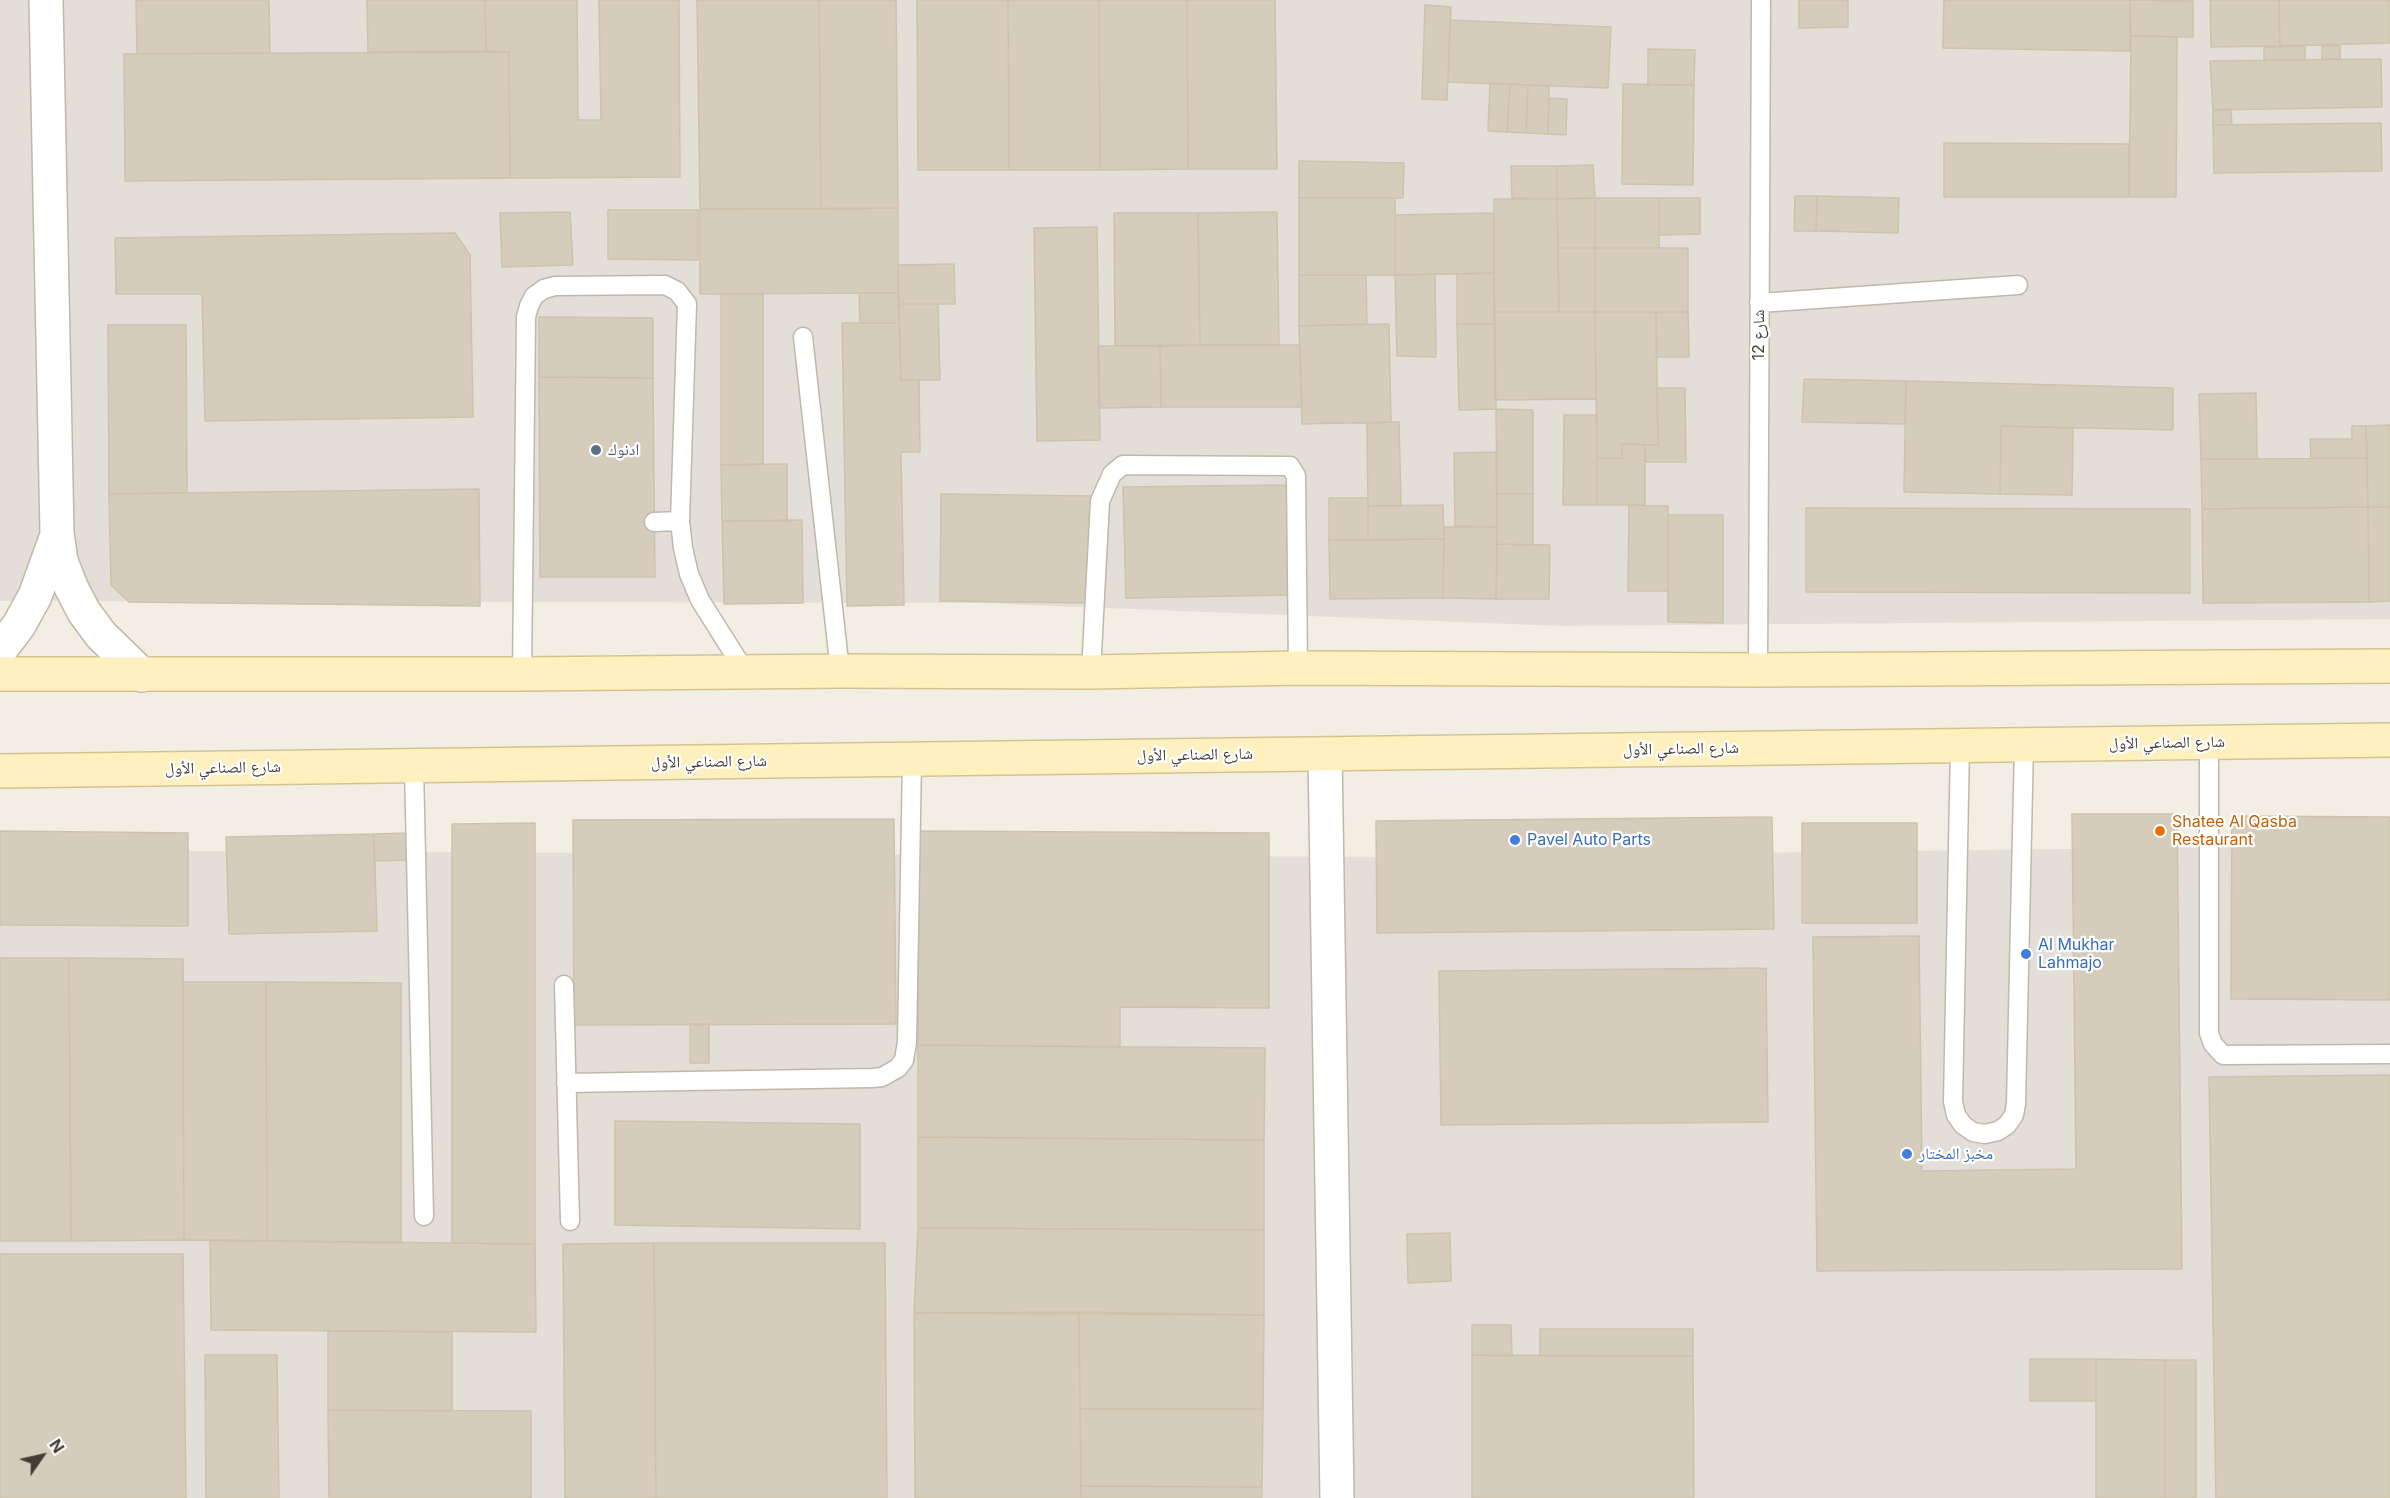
<!DOCTYPE html>
<html>
<head>
<meta charset="utf-8">
<style>
  body { margin:0 }
  #map { position:relative; width:2390px; height:1498px; overflow:hidden; background:#f2eee3; font-family:Inter,sans-serif }
  canvas { display:block }
  .north { position:absolute; left:12px; top:1426px; width:60px; height:60px; -webkit-text-stroke:4px #fff; paint-order:stroke; rotate:56deg; font-size:16px; font-weight:700; line-height:24px; text-align:center; color:#433d33 }
  .north::after { content:''; display:block; margin:auto; width:21px; height:27px; background:#433d33; clip-path:polygon(50% 0,100% 100%,50% 72%,0 100%) }
</style>
</head>
<body>
<div id="map">
<canvas width="2390" height="1498"></canvas>
<div class="north">N</div>
</div>
<script>
const g = document.querySelector('canvas').getContext('2d');
g.lineJoin = 'round';
function fill(path, color) { g.fillStyle = color; g.fill(path, 'evenodd'); }
const shape = rows => new Path2D(rows.map(r => 'M' + r).join(''));
function stroke(path, color, width, dash) { g.strokeStyle = color; g.lineWidth = width; g.lineCap = dash ? 'butt' : 'round'; g.setLineDash(dash || []); g.stroke(path); }
function drawText(font, color, halo, rows, align = 'center') {
  g.font = font + ' Inter,"Noto Naskh Arabic",sans-serif'; g.lineWidth = 4.5; g.setLineDash([]); g.textBaseline = 'middle'; g.strokeStyle = halo; g.fillStyle = color; for (const [text, x, y, turn = 0] of rows) {
    g.save(); g.translate(x, y); g.rotate((+turn || 0) * Math.PI / 180); g.textAlign = isNaN(turn) ? turn : align; if (halo) g.strokeText(text, 0, 0); g.fillText(text, 0, 0); g.restore();
  }
}
fill(shape([
  [0,0,2390,0,2390,619,1561,626,980,603,0,601],
  [2390,845,2390,1498,0,1498,0,850,1401,857]
]), '#e3dfd8');
const building = shape([
  [136,0,269,0,270,53,137,54,136,0],
  [367,0,485,0,486,51,368,52,367,0],
  [485,0,577,0,578,120,601,120,599,0,679,0,680,177,510,178,509,52,486,51,485,0],
  [697,0,819,0,821,209,700,209,697,0],
  [819,0,896,0,898,208,821,209,819,0],
  [917,0,1008,0,1009,170,918,170,917,0],
  [1008,0,1099,0,1100,170,1009,170,1008,0],
  [1099,0,1187,0,1188,169,1100,170,1099,0],
  [1187,0,1275,0,1277,169,1188,169,1187,0],
  [1799,0,1848,0,1848,27,1799,28,1799,0],
  [1944,0,2130,0,2130,51,1943,48,1944,0],
  [2130,0,2193,1,2193,37,2131,36,2130,0],
  [2210,0,2279,0,2280,46,2211,47,2210,0],
  [2279,0,2390,0,2390,43,2280,46,2279,0],
  [1425,5,1451,7,1447,100,1422,99,1425,5],
  [1450,20,1611,27,1608,88,1448,82,1450,20],
  [2131,36,2177,37,2176,197,2129,197,2131,36],
  [2305,46,2305,60,2264,60,2264,47,2305,46],
  [2322,46,2340,46,2340,59,2322,59,2322,46],
  [1648,49,1695,50,1694,85,1648,85,1648,49],
  [509,52,510,178,125,181,124,54,509,52],
  [2381,59,2382,107,2213,110,2210,61,2381,59],
  [1490,83,1510,84,1507,132,1488,131,1490,83],
  [1510,84,1528,85,1526,133,1507,132,1510,84],
  [1623,84,1694,85,1693,185,1622,184,1623,84],
  [1528,85,1549,86,1548,134,1526,133,1528,85],
  [1549,98,1567,99,1566,135,1548,134,1549,98],
  [2231,109,2232,125,2213,125,2213,110,2231,109],
  [2381,123,2382,171,2214,173,2213,125,2381,123],
  [1944,143,2129,144,2129,197,1944,197,1944,143],
  [1299,161,1404,163,1403,198,1299,198,1299,161],
  [1593,165,1595,198,1557,199,1557,166,1593,165],
  [1511,166,1557,166,1557,199,1512,198,1511,166],
  [1795,196,1817,196,1816,231,1794,231,1795,196],
  [1817,196,1899,198,1898,233,1816,231,1817,196],
  [1299,198,1395,198,1395,275,1299,275,1299,198],
  [1595,198,1659,198,1659,248,1595,248,1595,198],
  [1595,198,1595,248,1558,248,1557,199,1595,198],
  [1659,198,1700,198,1700,234,1659,235,1659,198],
  [1494,199,1557,199,1559,312,1494,312,1494,199],
  [898,208,898,293,700,294,700,209,898,208],
  [608,210,698,210,698,260,608,259,608,210],
  [570,212,573,265,502,267,500,213,570,212],
  [1277,212,1279,345,1200,345,1198,213,1277,212],
  [1114,213,1198,213,1200,345,1115,346,1114,213],
  [1494,213,1494,273,1395,275,1395,215,1494,213],
  [1097,227,1100,440,1037,441,1034,228,1097,227],
  [455,233,470,255,473,417,205,421,202,294,116,294,115,238,455,233],
  [1558,248,1595,248,1595,312,1559,312,1558,248],
  [1595,248,1688,248,1688,312,1595,312,1595,248],
  [954,264,955,304,899,304,898,265,954,264],
  [1494,273,1495,324,1457,324,1457,274,1494,273],
  [1435,274,1436,357,1397,356,1395,275,1435,274],
  [1299,275,1366,275,1367,324,1299,326,1299,275],
  [859,293,898,293,899,323,860,323,859,293],
  [721,294,763,294,763,464,721,465,721,294],
  [899,304,938,304,940,380,901,380,899,304],
  [1494,312,1595,312,1596,399,1495,400,1494,312],
  [1595,312,1656,312,1658,445,1622,444,1622,458,1597,458,1595,312],
  [1656,312,1688,312,1689,357,1656,357,1656,312],
  [539,317,653,318,653,378,539,377,539,317],
  [842,323,899,323,901,380,919,380,920,452,901,452,904,605,847,606,842,323],
  [1389,324,1391,422,1302,424,1299,326,1389,324],
  [1457,324,1495,324,1496,409,1459,410,1457,324],
  [108,325,186,325,187,493,109,494,108,325],
  [1200,345,1300,345,1302,407,1161,407,1160,346,1200,345],
  [1098,346,1160,346,1161,407,1099,408,1098,346],
  [539,377,653,378,655,577,540,577,539,377],
  [1804,379,1906,381,1905,424,1802,422,1804,379],
  [1906,381,2173,388,2173,430,2001,426,2000,494,1904,492,1906,381],
  [1657,388,1685,388,1686,462,1646,462,1645,445,1658,445,1657,388],
  [2256,393,2257,459,2201,459,2199,394,2256,393],
  [1496,409,1533,410,1533,494,1497,494,1496,409],
  [1564,415,1597,415,1597,505,1563,505,1564,415],
  [1399,422,1401,506,1368,506,1367,423,1399,422],
  [2390,425,2390,507,2368,507,2366,426,2390,425],
  [2001,426,2073,428,2072,495,2000,494,2001,426],
  [2352,426,2366,426,2367,458,2311,458,2310,439,2352,439,2352,426],
  [1622,444,1645,445,1645,505,1597,505,1597,458,1622,458,1622,444],
  [1496,452,1497,527,1455,526,1454,453,1496,452],
  [2367,458,2368,507,2202,509,2201,459,2367,458],
  [787,464,787,521,722,521,721,465,787,464],
  [1288,485,1290,595,1126,598,1123,487,1288,485],
  [479,489,480,606,129,602,111,585,109,494,479,489],
  [941,494,1092,496,1092,603,940,601,941,494],
  [1497,494,1533,494,1533,545,1497,544,1497,494],
  [1329,498,1368,498,1368,540,1329,540,1329,498],
  [1443,505,1444,539,1368,540,1368,506,1443,505],
  [1629,505,1668,506,1668,591,1628,591,1629,505],
  [2368,507,2390,507,2390,601,2369,602,2368,507],
  [2368,507,2369,602,2203,603,2202,509,2368,507],
  [1806,508,2190,509,2190,593,1806,592,1806,508],
  [1668,515,1723,515,1723,623,1668,622,1668,515],
  [802,520,803,603,724,604,722,521,802,520],
  [1444,527,1497,527,1496,599,1443,598,1444,527],
  [1444,539,1443,598,1330,599,1329,540,1444,539],
  [1497,544,1550,545,1549,599,1496,599,1497,544],
  [2072,814,2177,814,2182,1269,1817,1271,1813,937,1919,936,1922,1171,2076,1169,2072,814],
  [2232,816,2390,817,2390,1000,2231,999,2232,816],
  [1772,817,1774,929,1377,933,1376,821,1772,817],
  [894,819,896,1024,574,1025,573,820,894,819],
  [535,823,535,1244,452,1243,452,824,535,823],
  [1802,823,1917,823,1917,923,1802,923,1802,823],
  [0,831,188,833,188,926,0,925,0,831],
  [919,831,1269,833,1269,1008,1120,1007,1120,1047,918,1045,919,831],
  [408,833,409,860,374,861,374,834,408,833],
  [374,834,377,931,229,934,226,837,374,834],
  [0,958,69,958,71,1241,0,1241,0,958],
  [69,958,183,959,184,1240,71,1241,69,958],
  [1766,968,1768,1122,1441,1125,1439,971,1766,968],
  [183,982,266,982,267,1241,184,1240,183,982],
  [266,982,401,983,401,1243,267,1241,266,982],
  [690,1024,709,1024,709,1063,690,1063,690,1024],
  [918,1045,1265,1048,1264,1140,918,1137,918,1045],
  [2390,1075,2390,1498,2216,1498,2209,1077,2390,1075],
  [615,1121,860,1124,860,1229,615,1225,615,1121],
  [918,1137,1264,1140,1264,1230,918,1228,918,1137],
  [918,1228,1264,1230,1264,1315,914,1313,918,1228],
  [1450,1233,1451,1281,1408,1283,1407,1234,1450,1233],
  [210,1240,535,1244,536,1332,211,1330,210,1240],
  [654,1243,656,1498,565,1498,563,1244,654,1243],
  [654,1243,885,1243,887,1498,656,1498,654,1243],
  [0,1254,183,1254,186,1498,0,1498,0,1254],
  [1079,1312,1264,1315,1263,1409,1080,1409,1079,1312],
  [1079,1312,1081,1498,915,1498,914,1313,1079,1312],
  [1472,1325,1511,1325,1512,1356,1472,1355,1472,1325],
  [1540,1329,1693,1329,1693,1356,1540,1356,1540,1329],
  [328,1331,452,1332,452,1411,328,1410,328,1331],
  [205,1355,277,1355,279,1498,206,1498,205,1355],
  [1472,1355,1693,1356,1694,1498,1472,1498,1472,1355],
  [2030,1359,2096,1359,2096,1401,2030,1401,2030,1359],
  [2096,1359,2165,1360,2165,1498,2096,1498,2096,1359],
  [2165,1360,2196,1360,2196,1498,2165,1498,2165,1360],
  [1080,1409,1263,1409,1262,1487,1081,1486,1080,1409],
  [328,1410,531,1411,531,1498,329,1498,328,1410],
  [1081,1486,1262,1487,1262,1498,1081,1498,1081,1486]
]);
fill(building, '#d6ccbb');
stroke(building, '#cec2ab', 1.5);
const lane = shape([
  [1759,303,2018,285],
  [803,337,840,671],
  [654,522,680,521],
  [1758,670,1761,0],
  [1091,672,1100,501,1112,474,1123,465,1290,466,1296,476,1298,668],
  [522,674,526,317,529,306,534,296,544,289,555,286,665,285,677,291,687,304,680,521,683,548,689,574,700,600,746,673],
  [2209,742,2209,1033,2213,1044,2223,1055,2390,1054],
  [1960,745,1953,1102,1956,1115,1963,1125,1973,1132,1985,1134,1998,1131,2007,1125,2014,1115,2016,1104,2024,744],
  [414,766,424,1216],
  [564,985,570,1221],
  [566,1083,873,1078,882,1077,898,1068,904,1060,907,1042,912,759]
]);
const street = shape([
  [46,0,57,533,61,561,71,587,84,612,101,635,142,675],
  [0,650,19,625,35,596,57,535],
  [1325,754,1337,1498]
]);
const secondary = shape([
  [0,674,522,674,840,671,1091,672,1298,668,1758,670,2390,666],
  [0,771,2390,740]
]);
stroke(lane, '#c0b8a8', 21);
stroke(street, '#c0b8a8', 36);
stroke(secondary, '#d3c391', 36);
stroke(lane, '#fff', 18);
stroke(street, '#fff', 33);
stroke(secondary, '#fff1bf', 33);
for (const [x, y, r, color] of [
  [596,450,6,"#5c6f8a"],
  [2160,831,6,"#e8710a"],
  [1515,840,6,"#3f7fe0"],
  [2026,954,6,"#3f7fe0"],
  [1907,1154,6,"#3f7fe0"]
]) { const dot = new Path2D(); dot.arc(x, y, r, 0, 2 * Math.PI); g.fillStyle = color; g.fill(dot); stroke(dot, '#fff', 2); }
drawText('16px', '#433d33', '#fff', [
  ["شارع 12",1759,335,-90],
  ["شارع الصناعي الأول",2167,743,-1],
  ["شارع الصناعي الأول",1681,749,-1],
  ["شارع الصناعي الأول",1195,755,-1],
  ["شارع الصناعي الأول",709,762,-1],
  ["شارع الصناعي الأول",223,768,-1]
]);
drawText('16px', '#4e5e75', '#fff', [
  ["ادنوك",608,450]
], 'left');
drawText('16px', '#c56008', '#fff', [
  ["Shatee Al Qasba",2172,822],
  ["Restaurant",2172,840]
], 'left');
drawText('16px', '#366cbe', '#fff', [
  ["Pavel Auto Parts",1527,840],
  ["Al Mukhar",2038,945],
  ["Lahmajo",2038,963],
  ["مخبز المختار",1919,1154]
], 'left');
</script>
</body>
</html>
